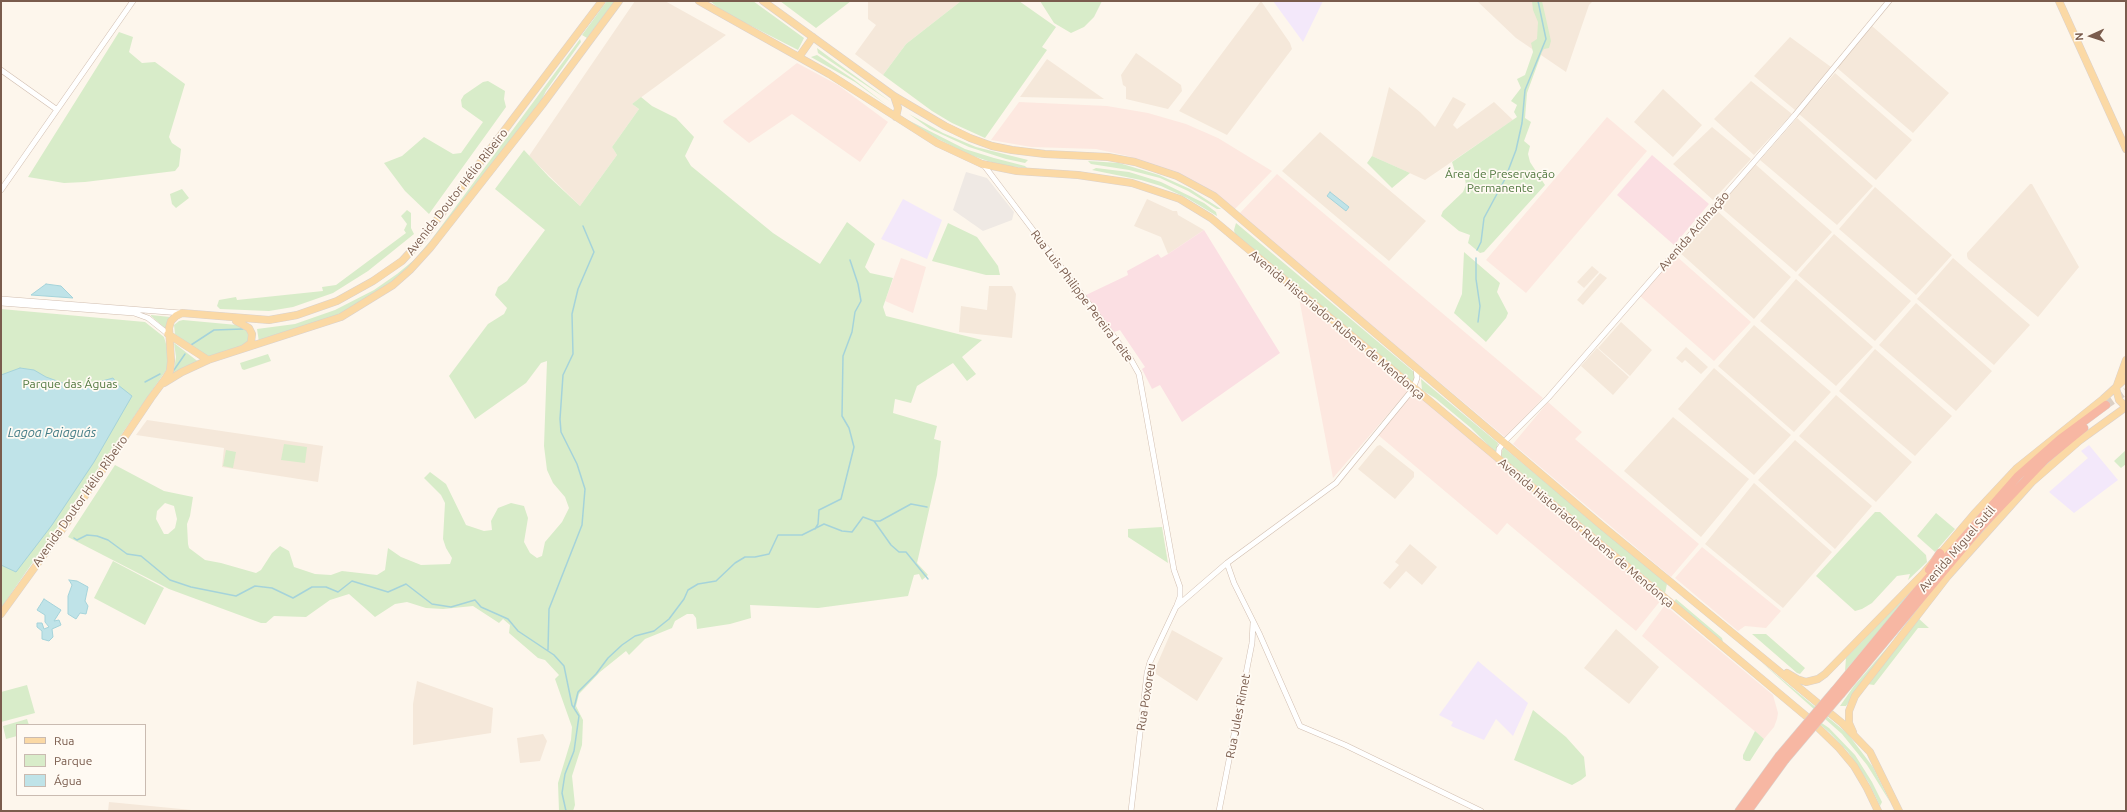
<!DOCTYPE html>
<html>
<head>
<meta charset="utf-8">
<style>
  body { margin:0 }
  #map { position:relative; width:2127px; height:812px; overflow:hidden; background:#fdf6ec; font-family:Ubuntu,sans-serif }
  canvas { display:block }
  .frame { position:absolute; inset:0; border:2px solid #7a5c4d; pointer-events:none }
  .legend { position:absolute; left:16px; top:724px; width:130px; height:72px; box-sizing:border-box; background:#fffaf3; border:1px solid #cabbb1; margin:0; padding:5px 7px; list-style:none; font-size:12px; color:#7a5c4d }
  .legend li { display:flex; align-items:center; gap:8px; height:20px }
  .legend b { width:20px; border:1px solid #cabbb1 }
  .north { position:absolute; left:2071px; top:16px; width:40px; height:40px; -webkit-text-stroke:3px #fffaf3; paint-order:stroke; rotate:267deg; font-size:11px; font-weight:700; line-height:16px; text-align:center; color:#7a5c4d }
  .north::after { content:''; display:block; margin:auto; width:14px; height:18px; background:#7a5c4d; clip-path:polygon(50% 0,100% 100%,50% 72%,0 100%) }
</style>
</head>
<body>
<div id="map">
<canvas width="2127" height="812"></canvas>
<div class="frame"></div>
<ul class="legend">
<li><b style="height:5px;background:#fbd9a5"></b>Rua</li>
<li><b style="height:11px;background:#d8ecc9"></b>Parque</li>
<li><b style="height:11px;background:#bfe3e8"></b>Água</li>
</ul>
<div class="north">N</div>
</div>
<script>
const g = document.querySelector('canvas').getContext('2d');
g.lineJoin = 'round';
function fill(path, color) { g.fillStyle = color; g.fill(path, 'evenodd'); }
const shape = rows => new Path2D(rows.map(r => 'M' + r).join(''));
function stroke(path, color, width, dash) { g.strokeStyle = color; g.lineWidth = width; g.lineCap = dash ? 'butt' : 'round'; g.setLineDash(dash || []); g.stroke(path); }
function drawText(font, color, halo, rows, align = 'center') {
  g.font = font + ' Ubuntu,sans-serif'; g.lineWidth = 3.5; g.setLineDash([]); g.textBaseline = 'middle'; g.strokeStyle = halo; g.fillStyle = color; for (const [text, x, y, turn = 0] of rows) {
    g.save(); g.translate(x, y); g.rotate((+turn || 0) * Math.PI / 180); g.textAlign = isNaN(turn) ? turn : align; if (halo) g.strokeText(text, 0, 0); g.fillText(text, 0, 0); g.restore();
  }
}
fill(shape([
  [635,1,665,1,726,35,632,104,639,109,612,147,617,155,580,206,529,156],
  [868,1,961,1,906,44,883,75,855,54,876,25,868,19],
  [1261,1,1290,43,1292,49,1227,135,1179,111],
  [1477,1,1593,1,1589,5,1566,72,1516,38],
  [1872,26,1949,93,1913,133,1836,67],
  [1790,37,1831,67,1795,110,1754,76],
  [1136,53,1181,85,1182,91,1168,109,1126,99,1126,87,1123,85,1121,75],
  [1047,59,1104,99,1020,97],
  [1835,73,1912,140,1876,180,1799,114],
  [1751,81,1792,114,1754,155,1714,119],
  [1389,87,1420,112,1435,127,1453,97,1466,104,1453,125,1457,129,1494,102,1513,120,1425,180,1372,156],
  [1663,89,1702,125,1673,157,1634,122],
  [1797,118,1873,186,1837,225,1760,160],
  [1712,127,1751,159,1713,200,1673,164],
  [1320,132,1426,221,1389,261,1282,171],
  [1755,164,1832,232,1796,272,1719,206],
  [2030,184,2032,184,2079,267,2038,317,1968,259,1967,256,1967,253],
  [1875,187,1952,255,1916,295,1839,229],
  [1147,199,1173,211,1177,211,1178,215,1204,230,1168,254,1161,237,1134,226],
  [1715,209,1791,277,1754,319,1678,251],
  [1834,234,1911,301,1875,341,1798,275],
  [1953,258,2030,325,1994,365,1917,299],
  [1592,266,1599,272,1584,288,1577,282],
  [1600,273,1607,278,1583,305,1577,300],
  [1796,279,1873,347,1836,386,1760,321],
  [989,286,1012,286,1016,294,1012,338,959,332,961,306,987,310],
  [1916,303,1992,371,1956,411,1879,345],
  [1621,322,1652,350,1630,376,1598,348],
  [1754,325,1831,392,1794,432,1718,366],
  [1686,347,1708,367,1701,374,1685,360,1682,363,1676,358],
  [1597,348,1629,377,1613,395,1581,366],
  [1875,349,1952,416,1915,456,1839,391],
  [1714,368,1791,435,1754,475,1678,409],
  [1836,395,1912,462,1876,502,1799,436],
  [1673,417,1749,479,1701,537,1624,471],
  [147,420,323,446,318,482,222,467,224,448,136,435],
  [1795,440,1872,506,1835,549,1758,480],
  [1380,445,1414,472,1414,477,1395,499,1358,469,1377,446],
  [1754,483,1832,552,1783,608,1705,544],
  [1410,544,1437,567,1422,585,1406,571,1390,589,1383,583,1399,565,1395,562],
  [1616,629,1659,667,1629,704,1584,668],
  [1172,630,1223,658,1197,701,1156,674,1155,669],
  [417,681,493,708,491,733,413,745,413,704],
  [543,734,547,741,540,761,520,763,517,738],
  [109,802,202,811,108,811]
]), '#f5e8da');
fill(shape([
  [797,63,838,85,888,122,860,162,792,114,749,143,724,123,723,121],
  [1019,102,1107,106,1148,113,1186,124,1218,138,1272,171,1234,210,1179,175,1128,156,1096,149,1031,147,991,140],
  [1607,117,1647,151,1526,293,1486,260],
  [1277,174,1543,398,1506,438,1239,214],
  [1675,255,1751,322,1714,361,1640,296],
  [901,258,926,267,913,313,885,301],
  [1299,298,1408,391,1333,478],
  [1413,391,1661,600,1636,631,1507,523,1497,535,1377,434],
  [1548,402,1582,432,1575,439,1699,544,1671,577,1513,444],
  [1702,547,1781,611,1766,628,1745,626,1738,631,1675,578],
  [1665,605,1773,695,1778,713,1777,719,1774,727,1764,739,1642,636]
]), '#fde8e0');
fill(shape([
  [966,172,987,178,1014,212,1012,220,983,231,953,210]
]), '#efe9e4');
fill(shape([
  [1273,1,1323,1,1303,42],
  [903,199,942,220,927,259,881,239],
  [2089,445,2118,480,2074,513,2049,492,2088,458,2081,451],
  [1478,661,1528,703,1513,736,1496,719,1484,740,1451,726,1453,722,1439,715]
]), '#f3e8fa');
fill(shape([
  [1652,155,1709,204,1674,245,1617,195],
  [1204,230,1280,353,1182,422,1160,385,1152,389,1142,369,1145,367,1120,330,1114,332,1086,295,1128,275,1127,271,1158,254,1161,258,1168,254]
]), '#fbdfe3');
fill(shape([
  [607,1,615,1,587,38,582,35],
  [710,1,753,1,804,38,798,50,722,11],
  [780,1,851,1,816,28],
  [961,1,1019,1,1056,27,1042,47,1047,50,985,138,952,123,932,111,883,75,906,44],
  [1040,1,1102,1,1094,17,1084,27,1071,33,1054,23],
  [1532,1,1542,1,1551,41,1549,48,1544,49,1542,52,1527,93,1525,118,1531,122,1524,141,1530,146,1528,154,1530,162,1545,185,1484,252,1480,253,1468,243,1470,235,1459,231,1441,216,1443,211,1463,192,1466,185,1465,179,1456,175,1452,162,1517,117,1514,112,1517,105,1511,101,1521,88,1517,79,1525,75,1533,52,1531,43,1537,39,1538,22,1533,10],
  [119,32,133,37,129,52,142,63,155,62,185,84,169,137,172,143,181,149,179,166,175,171,85,182,64,183,28,177],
  [580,39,581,42,546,91,540,103,411,269,349,312,259,342,257,329,295,324,335,310,374,290,397,274,414,260,431,240],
  [817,48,829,57,891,102,818,53],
  [817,55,853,79,888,106,855,82,811,57],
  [488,81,505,91,504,99,506,107,429,214,405,191,384,163,402,156,424,137,453,154,461,153,483,122,462,107,461,100,464,95,483,82],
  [641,97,652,106,676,118,694,137,685,156,691,166,773,233,820,264,847,222,875,244,865,267,870,273,893,278,883,307,886,316,982,340,962,357,976,374,967,381,953,363,917,386,911,403,895,399,893,413,937,426,934,439,941,441,937,475,917,563,928,575,922,580,919,574,914,575,908,596,818,608,750,605,751,618,730,624,697,629,696,618,693,614,687,614,675,621,672,628,645,639,629,655,626,651,600,672,579,694,576,706,583,720,582,745,572,776,575,805,573,811,559,811,558,783,571,740,572,727,555,679,559,675,545,660,538,658,509,633,510,625,503,619,499,623,473,606,443,609,426,608,407,602,395,604,375,617,349,594,330,600,306,617,274,616,266,623,261,623,169,589,68,537,115,465,164,491,193,497,190,516,187,524,188,544,189,548,205,560,221,563,256,573,261,570,272,553,280,546,289,551,294,567,315,574,331,575,342,571,377,575,385,570,388,548,401,557,421,565,450,564,452,558,446,548,443,539,445,503,441,495,424,478,430,472,446,484,466,525,484,531,492,530,491,521,498,508,511,503,524,506,528,518,524,542,530,553,537,558,542,556,545,542,562,522,569,508,565,497,553,483,547,470,544,446,547,361,541,363,526,383,475,419,449,376,488,324,504,314,507,308,495,295,498,287,507,281,545,230,495,189,524,150,549,177,580,206,617,155,612,147,639,109,632,104],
  [165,503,174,506,177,519,175,528,168,534,164,534,156,519,157,511],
  [909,114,943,133,976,147,1028,160,1025,163,1006,159,969,147,930,129],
  [906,119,965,149,994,158,1025,166,1027,168,1000,165,970,155,936,138],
  [1372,156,1410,173,1392,188,1367,163],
  [1088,161,1119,163,1159,175,1190,189,1221,209,1217,209,1188,191,1160,178,1129,170,1091,164],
  [1096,168,1129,172,1161,182,1204,203,1216,212,1217,216,1187,198,1161,186,1141,180,1092,170],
  [182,189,189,198,176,208,172,204,170,194],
  [407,210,411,213,411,228,414,234,368,271,333,293,293,307,269,311,220,309,217,306,219,300,236,297,237,300,323,291,322,287,336,285,406,233,404,230,407,224,401,216],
  [948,223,977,237,998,266,1000,275,986,275,932,261],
  [1236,223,1414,372,1416,376,1413,383,1235,234,1234,230],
  [1464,252,1500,283,1497,292,1508,313,1506,318,1486,342,1454,313,1462,294],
  [1,309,145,322,164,337,169,354,167,369,1,608],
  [151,315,170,317,166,329,151,316],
  [183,320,237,325,248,329,251,342,209,359,175,334,174,325,179,321],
  [174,343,200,363,173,375,176,357],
  [268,354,271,361,244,370,242,369,240,363],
  [1421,379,1498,443,1496,453,1471,428,1435,398,1422,390],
  [284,444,307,447,305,463,281,460],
  [1503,447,1664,581,1667,584,1665,593,1501,456],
  [226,450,236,452,233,468,223,466],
  [2126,450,2126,464,2121,468,2114,461],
  [1875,512,1880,512,1926,555,1927,562,1908,580,1910,574,1897,576,1872,603,1862,609,1855,611,1816,576],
  [1936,513,1955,529,1935,552,1917,536],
  [1162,527,1168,563,1128,537,1128,529],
  [113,561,164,588,145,625,94,598],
  [1918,584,1907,598,1845,671,1846,658],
  [1676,599,1722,638,1723,642,1674,602],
  [1917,617,1929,628,1918,628,1874,685,1867,684],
  [1906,626,1846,706,1840,706,1854,686],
  [1752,634,1766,634,1805,668,1800,674,1797,673],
  [1761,662,1848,734,1873,767,1890,802,1867,765,1842,734],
  [27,685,35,713,1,722,1,692],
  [1533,710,1566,737,1584,757,1586,776,1581,780,1572,785,1514,760],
  [1807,713,1829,728,1855,755,1872,782,1882,802,1880,806,1869,783,1848,752,1830,733],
  [27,719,29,725,17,725,17,736,6,739,3,726],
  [1755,731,1764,739,1750,761,1746,761,1743,759,1743,755]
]), '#d8ecc9');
const water = shape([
  [1330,192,1349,207,1346,211,1327,196,1330,192],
  [46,284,61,286,73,298,31,295,46,284],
  [20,368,34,370,46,377,71,386,97,386,102,381,113,378,118,385,132,396,94,462,52,525,16,572,1,565,1,375,20,368],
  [69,580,77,581,88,587,85,601,88,606,86,614,80,613,76,619,68,614,68,596,72,585,69,580],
  [44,599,61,610,54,621,59,620,61,625,52,629,53,637,49,641,42,639,42,631,37,627,37,623,42,623,44,629,49,627,45,622,45,615,37,610,44,599]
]);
fill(water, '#bfe3e8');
stroke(water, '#a5d3da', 1);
stroke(shape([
  [1477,250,1481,242,1484,218,1505,179,1516,150,1522,123,1525,90,1546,39,1538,1],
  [1476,258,1476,279,1480,306,1478,322],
  [191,345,214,330,243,329],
  [174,370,185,354],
  [145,382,160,374],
  [874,521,880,521,911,504,927,507],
  [815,529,818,524,819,510,841,499,854,447,849,428,842,416,843,356,852,332,855,312,861,301,858,284,850,260],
  [74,538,77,540,87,535,97,536,108,540,127,554,141,556,170,580,191,587,236,596,255,586,272,588,293,598,312,587,326,587,338,592,352,581,388,592,406,584,432,604,451,607,475,600,481,607,508,619,518,631,554,655,564,666,572,705,579,716,574,751,565,774,562,793,566,811],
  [548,650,549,609,582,525,585,489,577,464,561,432,560,419,563,375,573,354,572,314,578,289,594,252,583,226],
  [574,708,578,692,596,674,608,658,622,645,635,636,654,631,669,619,684,599,688,590,698,584,716,581,735,563,745,557,755,557,769,554,778,535,802,535,824,524,842,531,852,532,863,517,874,521,891,545,899,552,906,552,928,579]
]), '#a5d3da', 1.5);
stroke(shape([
  [2106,405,2126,391]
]), '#dcd0c4', 8, [8, 4]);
const minor = shape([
  [1,70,56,109],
  [983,164,1130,358,1139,374,1174,570,1180,587,1180,597,1177,605],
  [1,190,133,1],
  [1,299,181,313],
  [1,303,134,313,148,318,168,334],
  [1498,459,1499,449,1504,442,1548,398,1795,115,1889,1],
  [1227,563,1234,583,1259,633,1300,726,1345,745,1481,811],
  [1131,811,1147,673,1150,662,1176,607,1227,563,1336,483,1413,389,1417,378,1416,369],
  [1219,811,1252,643,1253,623]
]);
const major = shape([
  [699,1,829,74,937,143,982,164,1017,171,1078,175,1132,183,1180,199,1211,218,1806,716,1839,748,1854,766,1867,788,1878,811],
  [763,1,894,96,945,126,970,138,992,146,1012,150,1045,154,1108,157,1135,162,1177,176,1214,196,1601,525,1842,723,1870,752,1899,811],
  [2059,1,2126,149],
  [799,57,813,37],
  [894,96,898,108,896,117],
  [236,321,249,328,252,334,251,343,244,348],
  [168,334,208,360],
  [164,383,182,372,208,360,341,317,393,285,410,270,430,248,542,105,619,1],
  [2126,407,2119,400,2116,388,2126,360],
  [1,614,64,527,151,398,165,379,170,371,171,361,169,328,171,321,176,316,182,313,269,320,297,315,337,301,373,281,402,261,424,237,602,1],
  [1787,673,1797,679,1806,682,1818,679,1825,674,1923,574,1974,514,2017,468,2103,399,2126,378],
  [1853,732,1849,723,1849,711,1855,696,1947,577,2032,482,2079,441,2126,407]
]);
const highway = shape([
  [1929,570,1940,553],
  [1835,690,1916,592,2018,476,2060,439,2106,405],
  [1841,694,1980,528,2045,460,2084,428],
  [1739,811,1779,756],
  [1748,811,1785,760]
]);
stroke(minor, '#d1beb0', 6);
stroke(major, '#dad1cd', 8);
stroke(highway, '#dad1cd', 9);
stroke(minor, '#fff', 5);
stroke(major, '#fbd9a5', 7);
stroke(highway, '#f7b7a3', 8);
const highwayBridge = shape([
  [1779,756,1835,690],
  [1785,760,1841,694]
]);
stroke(highwayBridge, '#dad1cd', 9, []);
stroke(highwayBridge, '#f7b7a3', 8);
drawText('12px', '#537a41', '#fffaf3', [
  ["Área de Preservação",1500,174],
  ["Permanente",1500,188],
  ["Parque das Águas",70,384]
]);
drawText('12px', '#7a5c4d', '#fffaf3', [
  ["Avenida Doutor Hélio Ribeiro",457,192,-52],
  ["Avenida Aclimação",1694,231,-49],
  ["Rua Luis Philippe Pereira Leite",1082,296,53],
  ["Avenida Historiador Rubens de Mendonça",1337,325,40],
  ["Avenida Doutor Hélio Ribeiro",80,501,-55],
  ["Avenida Historiador Rubens de Mendonça",1586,533,40],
  ["Avenida Miguel Sutil",1957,549,-49],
  ["Rua Poxoreu",1146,697,-81],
  ["Rua Jules Rimet",1238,716,-79]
]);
drawText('italic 13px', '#437c86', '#fffaf3', [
  ["Lagoa Paiaguás",52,433]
]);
</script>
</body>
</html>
